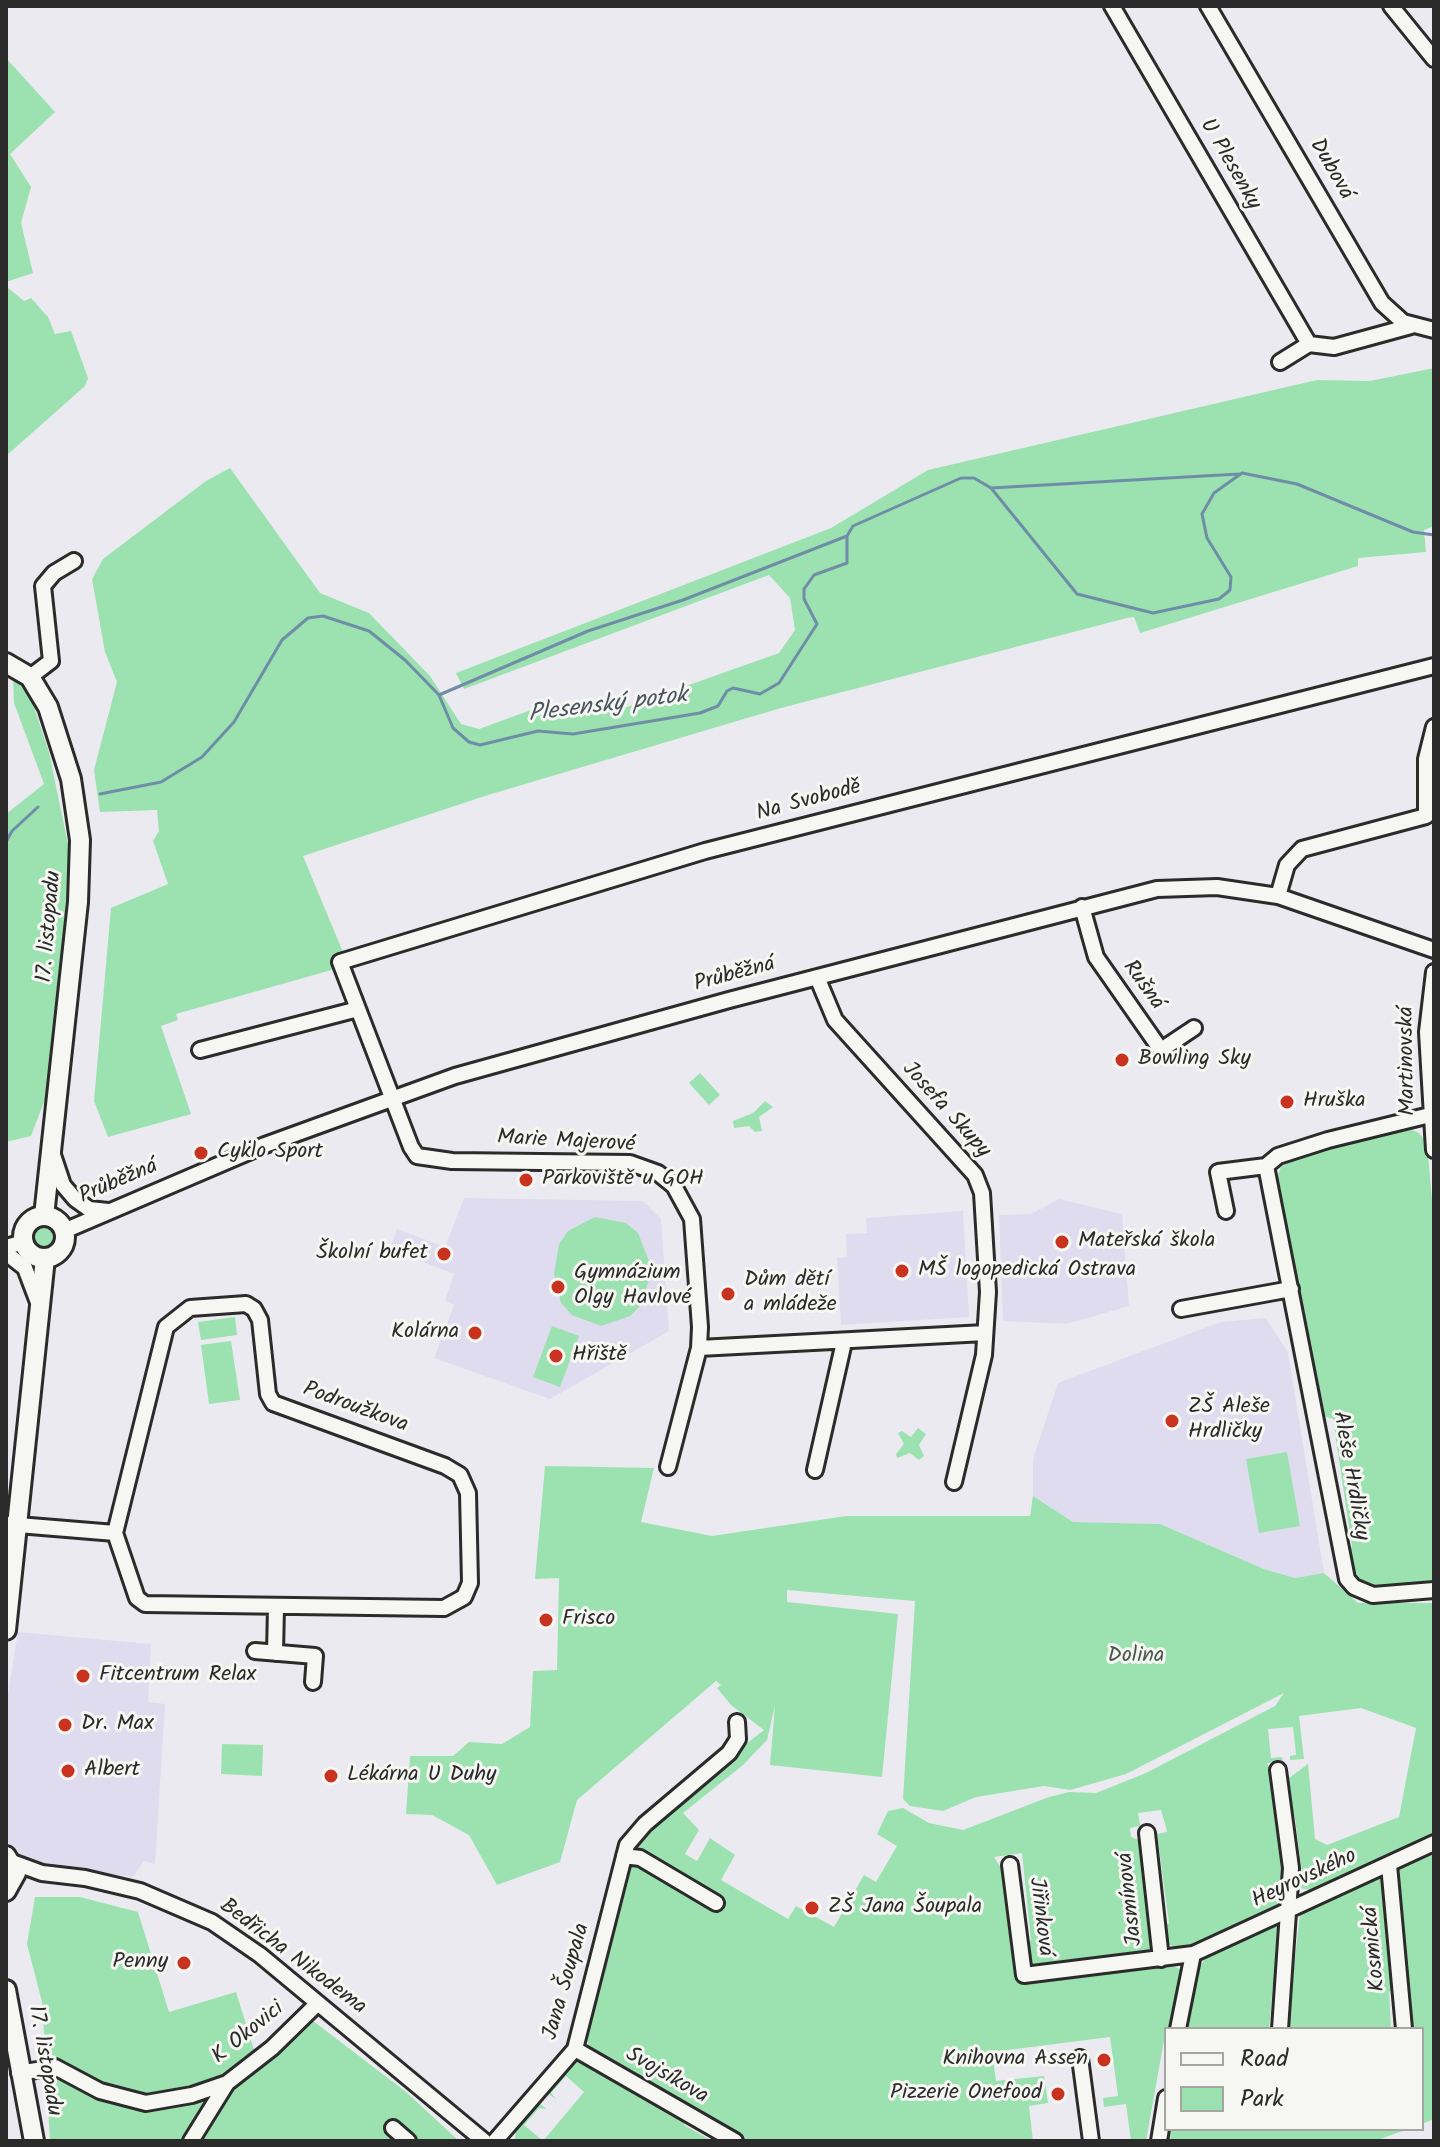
<!DOCTYPE html>
<html>
<head>
<meta charset="utf-8">
<style>
  body { margin:0 }
  #map { position:relative; width:1440px; height:2147px; overflow:hidden; background:#eceaf1; font-family:Kalam,sans-serif }
  canvas { display:block }
  .frame { position:absolute; inset:0; border:8px solid #2b2b2b; pointer-events:none }
  .legend { position:absolute; left:1164px; top:2027px; width:260px; height:104px; box-sizing:border-box; background:#f6f6f2; border:2px solid #a5a5a2; margin:0; padding:10px 14px; list-style:none; font-size:24px; color:#2b2b2b }
  .legend li { display:flex; align-items:center; gap:16px; height:40px }
  .legend b { width:40px; border:2px solid #a5a5a2 }
</style>
</head>
<body>
<div id="map">
<canvas width="1440" height="2147"></canvas>
<div class="frame"></div>
<ul class="legend">
<li><b style="height:10px;background:#f6f6f2"></b>Road</li>
<li><b style="height:22px;background:#9be2b0"></b>Park</li>
</ul>
</div>
<script>
const g = document.querySelector('canvas').getContext('2d');
g.lineJoin = 'round';
function fill(path, color) { g.fillStyle = color; g.fill(path, 'evenodd'); }
const shape = rows => new Path2D(rows.map(r => 'M' + r).join(''));
function stroke(path, color, width, dash) { g.strokeStyle = color; g.lineWidth = width; g.lineCap = dash ? 'butt' : 'round'; g.setLineDash(dash || []); g.stroke(path); }
function drawText(font, color, halo, rows, align = 'center') {
  g.font = font + ' Kalam,sans-serif'; g.lineWidth = 6; g.setLineDash([]); g.textBaseline = 'middle'; g.strokeStyle = halo; g.fillStyle = color; for (const [text, x, y, turn = 0] of rows) {
    g.save(); g.translate(x, y); g.rotate((+turn || 0) * Math.PI / 180); g.textAlign = isNaN(turn) ? turn : align; if (halo) g.strokeText(text, 0, 0); g.fillText(text, 0, 0); g.restore();
  }
}
fill(shape([
  [464,1198,643,1201,661,1219,669,1331,550,1399,434,1358,454,1305,445,1300,454,1274,390,1249,397,1229,445,1247],
  [1059,1199,1122,1214,1129,1306,1067,1324,1003,1321,999,1215,1031,1214],
  [963,1211,969,1317,841,1325,837,1258,847,1257,846,1234,867,1233,866,1218],
  [1266,1318,1288,1353,1324,1573,1295,1578,1264,1569,1160,1524,1073,1522,1033,1496,1033,1459,1058,1383,1221,1322],
  [18,1632,151,1644,148,1702,165,1704,155,1864,144,1861,133,1877,32,1864,11,1851,6,1834,6,1706]
]), '#dfdcf0');
fill(shape([
  [6,58,55,112,10,154,31,187,21,223,33,273,6,282],
  [6,286,24,301,31,298,48,317,55,334,71,331,88,378,85,386,6,456],
  [1434,368,1434,526,1424,530,1426,552,1358,558,1358,566,1140,633,1134,617,1127,618,781,708,488,795,303,856,345,957,333,962,335,969,176,1014,178,1020,161,1026,191,1114,108,1137,94,1101,111,908,168,884,153,841,159,831,157,810,100,812,94,770,117,682,105,652,92,579,103,559,206,481,230,468,320,593,369,613,430,676,461,724,479,729,531,710,553,718,606,701,627,707,779,653,795,630,790,598,769,575,464,689,456,673,831,528,928,470,1317,380,1370,381],
  [13,675,32,701,49,752,71,859,70,922,47,1094,31,1136,6,1142,6,814,44,784,14,703],
  [700,1073,720,1095,709,1105,689,1083],
  [765,1101,773,1107,759,1117,762,1131,755,1132,749,1126,734,1128,733,1121,753,1113],
  [1403,1126,1419,1133,1427,1143,1434,1224,1434,1586,1375,1590,1362,1586,1352,1575,1348,1549,1352,1547,1333,1419,1324,1416,1275,1182,1281,1167,1297,1155],
  [595,1217,626,1223,638,1233,649,1261,650,1276,641,1305,630,1316,601,1326,572,1315,561,1303,554,1274,559,1244,568,1231],
  '33 1237a12 12 0 1 1 24 0a12 12 0 1 1-24 0Z',
  [235,1317,237,1335,201,1340,198,1322],
  [552,1326,579,1336,560,1387,533,1377],
  [231,1341,240,1400,209,1404,201,1345],
  [918,1428,926,1434,919,1445,924,1456,919,1460,910,1453,897,1458,896,1454,904,1444,898,1433,902,1431,911,1437],
  [1287,1452,1300,1526,1259,1533,1246,1459],
  [545,1466,654,1468,641,1522,712,1536,846,1516,1030,1516,1033,1496,1073,1522,1160,1524,1264,1569,1295,1578,1324,1573,1358,1603,1434,1603,1434,1834,1315,1891,1300,1888,1297,1875,1302,1872,1295,1818,1285,1781,1308,1764,1315,1839,1327,1845,1399,1817,1416,1728,1361,1708,1299,1716,1304,1759,1290,1760,1290,1756,1296,1755,1293,1727,1268,1729,1271,1758,1282,1757,1283,1762,1267,1763,1273,1777,1286,1888,1283,1903,1273,1912,1204,1944,1181,1950,1170,1945,1163,1938,1162,1927,1169,1923,1157,1834,1167,1832,1166,1827,1161,1810,1138,1813,1140,1825,1153,1823,1130,1828,1131,1837,1141,1841,1153,1943,1149,1953,1037,1967,1027,1958,1024,1944,1031,1940,1022,1853,994,1857,1003,1871,1018,1983,1169,1964,1180,1969,1184,1978,1174,2029,1166,2029,1146,2141,1131,2141,1126,2104,1104,2107,1103,2098,1118,2096,1110,2037,992,2052,996,2081,1044,2076,1048,2103,1029,2106,1033,2141,746,2141,602,2057,589,2047,584,2030,632,1843,642,1842,655,1826,737,1760,737,1751,764,1730,731,1705,717,1688,721,1685,716,1681,577,1800,560,1862,497,1885,469,1835,432,1815,406,1814,410,1756,453,1756,469,1742,502,1744,530,1727,533,1671,557,1670,559,1578,535,1579],
  [787,1590,915,1601,903,1799,910,1806,943,1811,976,1797,1044,1786,1070,1790,1126,1774,1284,1693,1275,1706,1146,1773,1096,1793,1069,1792,1049,1797,963,1830,929,1823,903,1808,888,1811,877,1834,897,1846,876,1882,864,1875,834,1927,796,1906,788,1919,721,1880,735,1855,710,1838,697,1861,685,1854,699,1830,683,1813,743,1765,767,1740,775,1706,770,1765,882,1777,898,1614,787,1602],
  [222,1744,263,1745,262,1776,221,1774],
  [1434,1845,1434,2119,1422,2124,1422,2029,1411,2029,1396,1877,1401,1865],
  [1380,1875,1383,1878,1394,1989,1389,1992,1391,2029,1287,2029,1300,1914,1305,1908],
  [35,1897,80,1897,138,1912,169,2012,236,1992,254,2050,224,2074,193,2089,153,2095,118,2090,46,2063,42,2002,27,1944],
  [1273,1923,1282,1927,1279,1983,1273,1985,1269,2029,1184,2029,1196,1974,1204,1960,1215,1951],
  [308,2017,406,2092,459,2141,195,2141,235,2080],
  [581,2060,686,2119,684,2125,712,2141,515,2141,516,2126,537,2102,547,2109,539,2108,524,2125,543,2141,584,2092,566,2076,551,2093,556,2099,544,2091,573,2062],
  [52,2071,123,2101,215,2090,184,2141,50,2141,46,2075],
  [1166,2129,1408,2129,1375,2141,1164,2141]
]), '#9be2b0');
stroke(shape([
  [991,488,1239,474],
  [439,695,588,631,683,600,847,536],
  [100,794,161,782,202,757,234,722,282,640,308,618,323,616,369,631,405,660,439,695,453,728,469,742,480,745,538,731,573,734,700,713,718,706,727,691,733,688,760,694,779,683,817,624,804,599,804,589,814,575,847,563,847,536,853,526,961,478,974,478,991,488,1077,594,1153,613,1219,599,1230,590,1231,577,1207,538,1202,514,1214,493,1242,473,1297,484,1413,532,1434,535],
  [6,842,12,831,38,807]
]), '#708da7', 3);
const minor = shape([
  [1112,6,1309,344,1334,347,1411,326],
  [1208,6,1382,303,1403,322,1434,330],
  [1391,6,1434,59],
  [1280,362,1309,344],
  [30,677,51,661,43,586,54,573,74,561],
  [1278,896,1287,865,1302,849,1426,816,1426,759,1434,727],
  [1082,907,1096,957,1161,1050,1194,1028],
  [1434,972,1427,1032,1434,1150],
  [817,977,835,1020,975,1175,982,1193,988,1292,984,1355,954,1482],
  [200,1050,358,1009],
  [53,1155,63,1185,75,1199,89,1209,108,1211],
  [1266,1166,1347,1579,1354,1587,1373,1595,1434,1590],
  [1226,1211,1218,1172,1266,1166,1278,1156,1328,1140,1434,1114],
  [64,1231,265,1145,455,1076,729,1000,1157,889,1217,887,1278,896,1434,950],
  [6,1247,24,1242],
  [6,1253,25,1268,39,1305],
  [1181,1309,1291,1289],
  [699,1348,985,1333],
  [668,1467,699,1348,700,1327,692,1219,674,1186,658,1173,630,1163,452,1161,417,1156,411,1147,340,962,705,851,1434,666],
  [815,1470,844,1342],
  [6,1524,115,1533,166,1327,190,1308,246,1304,254,1309,260,1320,268,1394,273,1403,445,1466,460,1475,468,1493,470,1583,464,1597,444,1608,145,1604,137,1598,115,1533],
  [255,1651,315,1656,313,1682],
  [275,1653,276,1607],
  [1278,1770,1291,1868,1280,2029],
  [1147,1833,1161,1959],
  [624,1856,640,1858,716,1903],
  [12,1862,42,1873,85,1878,140,1891,212,1922,260,1955,484,2141],
  [1010,1865,1024,1975,1193,1954,1434,1843],
  [1389,1865,1404,2029],
  [1178,2029,1193,1954],
  [575,2049,735,2141],
  [1080,2058,1091,2141],
  [19,2073,55,2067,100,2091,146,2103,192,2095,227,2083,272,2048,318,2003],
  [393,2128,408,2141],
  [191,2141,227,2083],
  [495,2141,575,2049,627,1845,645,1824,729,1753,738,1739,737,1722],
  [1159,2141,1166,2098]
]);
const major = shape([
  [6,663,30,677,48,707,71,779,80,840,78,902,44,1216],
  '23 1237a21 21 0 1 1 42 0a21 21 0 1 1-42 0Z',
  [6,1630,45,1258],
  [6,1856,16,1873,6,1891],
  [6,1990,34,2141]
]);
stroke(minor, '#2b2b2b', 20);
stroke(major, '#2b2b2b', 24);
stroke(minor, '#f6f6f2', 14);
stroke(major, '#f6f6f2', 18);
for (const [x, y, r, color] of [
  [1122,1060,8,"#c8321e"],
  [1287,1102,8,"#c8321e"],
  [201,1153,8,"#c8321e"],
  [526,1180,8,"#c8321e"],
  [1062,1242,8,"#c8321e"],
  [444,1254,8,"#c8321e"],
  [902,1271,8,"#c8321e"],
  [558,1287,8,"#c8321e"],
  [728,1294,8,"#c8321e"],
  [475,1333,8,"#c8321e"],
  [556,1356,8,"#c8321e"],
  [1172,1421,8,"#c8321e"],
  [546,1620,8,"#c8321e"],
  [83,1676,8,"#c8321e"],
  [65,1725,8,"#c8321e"],
  [68,1771,8,"#c8321e"],
  [331,1776,8,"#c8321e"],
  [812,1908,8,"#c8321e"],
  [184,1963,8,"#c8321e"],
  [1104,2060,8,"#c8321e"],
  [1058,2094,8,"#c8321e"]
]) { const dot = new Path2D(); dot.arc(x, y, r, 0, 2 * Math.PI); g.fillStyle = color; g.fill(dot); stroke(dot, '#f6f6f2', 3); }
drawText('22px', '#2b2b2b', '#f6f6f2', [
  ["U Plesenky",1229,165,60],
  ["Dubová",1330,170,60],
  ["Na Svobodě",809,802,-15],
  ["17. listopadu",51,927,-85],
  ["Průběžná",735,976,-15],
  ["Rušná",1142,986,54],
  ["Martinovská",1409,1061,-91],
  ["Josefa Skupy",945,1111,48],
  ["Marie Majerové",566,1143,3],
  ["Průběžná",119,1183,-23],
  ["Podroužkova",355,1409,20],
  ["Aleše Hrdličky",1349,1476,80],
  ["Heyrovského",1305,1880,-25],
  ["Jasmínová",1132,1899,-96],
  ["Jiřinková",1039,1917,83],
  ["Kosmická",1376,1949,-95],
  ["Bedřicha Nikodema",292,1958,37],
  ["Jana Šoupala",568,1982,-74],
  ["K Okovici",249,2034,-39],
  ["17. listopadu",43,2061,80],
  ["Svojsíkova",666,2077,30]
]);
drawText('22px', '#2b2b2b', '#f6f6f2', [
  ["Bowling Sky",1138,1060],
  ["Hruška",1303,1102],
  ["Cyklo Sport",217,1153],
  ["Parkoviště u GOH",542,1180],
  ["Mateřská škola",1078,1242],
  ["Školní bufet",428,1254,"right"],
  ["MŠ logopedická Ostrava",918,1271],
  ["Gymnázium",574,1274],
  ["Olgy Havlové",574,1299],
  ["Dům dětí",744,1281],
  ["a mládeže",744,1306],
  ["Kolárna",459,1333,"right"],
  ["Hřiště",572,1356],
  ["ZŠ Aleše",1188,1408],
  ["Hrdličky",1188,1433],
  ["Frisco",562,1620],
  ["Fitcentrum Relax",99,1676],
  ["Dr. Max",81,1725],
  ["Albert",84,1771],
  ["Lékárna U Duhy",347,1776],
  ["ZŠ Jana Šoupala",828,1908],
  ["Penny",168,1963,"right"],
  ["Knihovna Assen",1088,2060,"right"],
  ["Pizzerie Onefood",1042,2094,"right"]
], 'left');
drawText('22px', '#47594c', '#f6f6f2', [
  ["Dolina",1136,1657]
]);
drawText('italic 24px', '#48545f', '#f6f6f2', [
  ["Plesenský potok",608,707,-7]
]);
</script>
</body>
</html>
